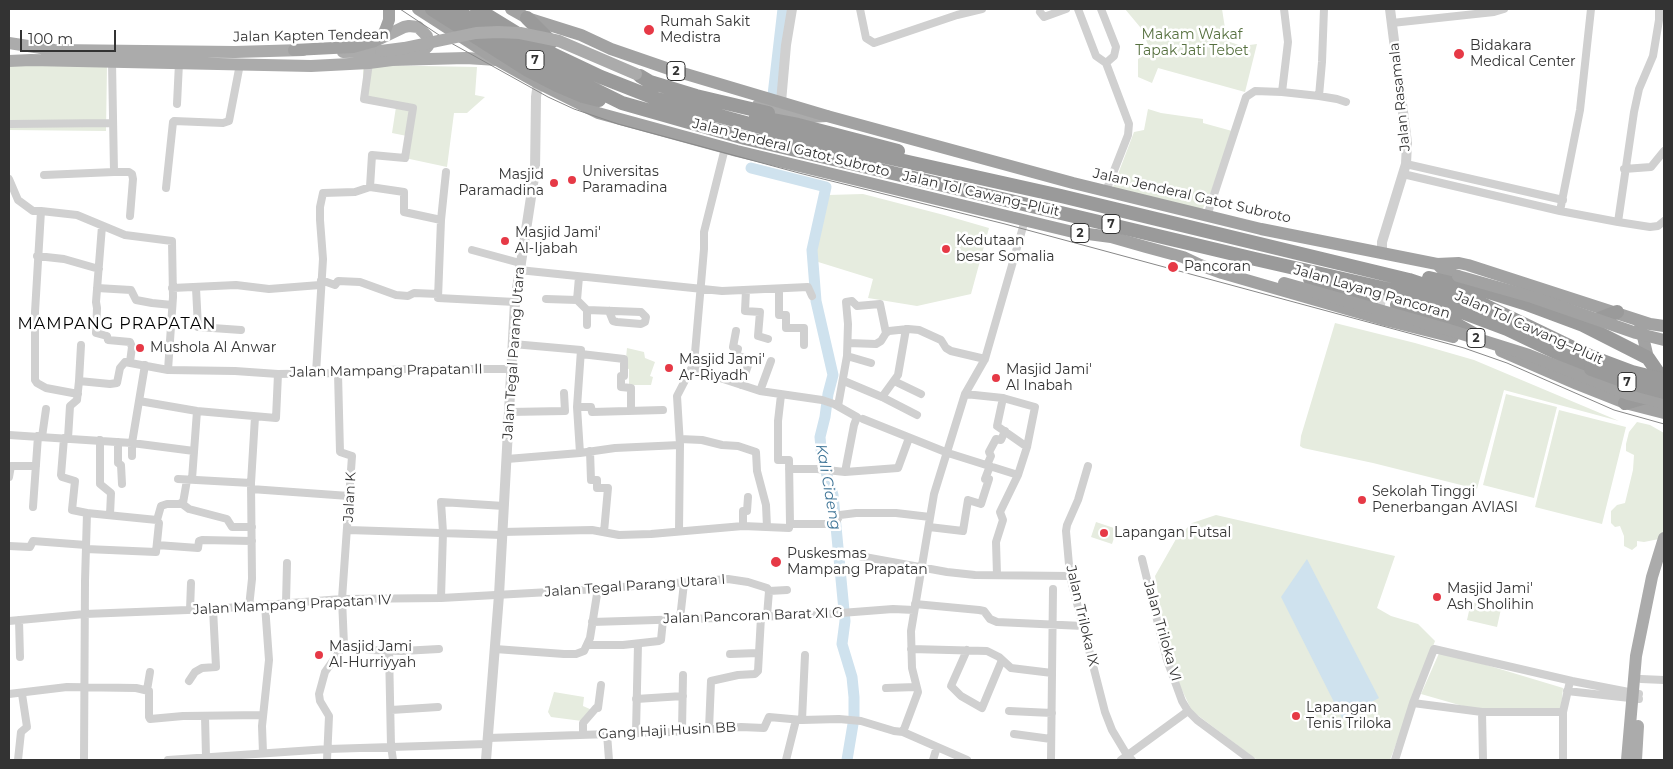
<!DOCTYPE html>
<html>
<head>
<meta charset="utf-8">
<style>
  body { margin:0 }
  #map { position:relative; width:1673px; height:769px; overflow:hidden; background:#fff; font-family:Montserrat,sans-serif }
  canvas { display:block }
  .frame { position:absolute; inset:0; border:10px solid #333; pointer-events:none }
  .scale { position:absolute; left:20px; top:30px; width:96px; height:22px; box-sizing:border-box; border:2px solid #333; border-top:0; padding-left:6px; font-size:15px; line-height:18px; white-space:nowrap; color:#333; -webkit-text-stroke:4px #fff; paint-order:stroke }
</style>
</head>
<body>
<div id="map">
<canvas width="1673" height="769"></canvas>
<div class="frame"></div>
<div class="scale">100 m</div>
</div>
<script>
const g = document.querySelector('canvas').getContext('2d');
g.lineJoin = 'round';
function fill(path, color) { g.fillStyle = color; g.fill(path, 'evenodd'); }
const shape = rows => new Path2D(rows.map(r => 'M' + r).join(''));
function stroke(path, color, width, dash) { g.strokeStyle = color; g.lineWidth = width; g.lineCap = dash ? 'butt' : 'round'; g.setLineDash(dash || []); g.stroke(path); }
function drawText(font, color, halo, rows, align = 'center') {
  g.font = font + ' Montserrat,sans-serif'; g.lineWidth = 5; g.setLineDash([]); g.textBaseline = 'middle'; g.strokeStyle = halo; g.fillStyle = color; for (const [text, x, y, turn = 0] of rows) {
    g.save(); g.translate(x, y); g.rotate((+turn || 0) * Math.PI / 180); g.textAlign = isNaN(turn) ? turn : align; if (halo) g.strokeText(text, 0, 0); g.fillText(text, 0, 0); g.restore();
  }
}
fill(shape([
  [1125,9,1222,9,1227,41,1242,46,1257,44,1245,92,1158,68,1152,83,1138,77,1138,59,1151,51,1140,27],
  [9,64,107,66,106,131,9,130],
  [369,65,477,67,475,95,485,97,467,113,454,113,447,167,405,158,407,136,392,133,396,107,363,99,363,66],
  [1148,109,1161,113,1203,119,1203,123,1232,131,1210,195,1202,210,1112,190,1134,132,1144,130],
  [863,194,944,215,989,228,971,294,917,306,868,298,873,279,815,261,820,226,828,195],
  [1335,323,1415,343,1474,360,1619,421,1504,390,1477,489,1373,463,1303,448,1300,446,1301,436],
  [627,348,644,352,645,358,655,362,650,376,653,377,651,385,629,385,629,369,625,368],
  [1506,394,1557,407,1534,498,1483,485],
  [1559,410,1626,427,1602,524,1535,507],
  [1637,422,1650,425,1664,433,1664,527,1662,537,1659,539,1644,542,1637,541,1637,546,1632,550,1624,546,1624,536,1620,526,1615,527,1611,523,1611,511,1617,505,1625,503,1633,470,1634,455,1626,451,1626,444,1629,432],
  [1216,515,1395,556,1377,608,1391,616,1418,624,1435,641,1390,760,1257,760,1192,711,1171,667,1155,576,1176,539,1192,523],
  [1096,522,1117,529,1112,544,1091,537],
  [1471,602,1501,609,1497,627,1467,620],
  [1440,651,1563,688,1561,709,1494,715,1421,694],
  [554,692,584,697,583,706,592,710,582,721,551,717,548,712]
]), '#e6ecdf');
fill(shape([
  [1307,559,1379,698,1342,718,1281,597]
]), '#cfe2ee');
stroke(shape([
  [773,95,783,9],
  [751,168,826,187,812,250,816,301,833,375,828,394,825,417,820,437,822,459,833,495,845,621,842,644,852,677,854,697,854,718,847,760]
]), '#cfe2ee', 11);
stroke(shape([
  [1372,299,1397,305]
]), '#d6d6d6', 14, [14, 7]);
stroke(shape([
  [860,9,866,38,874,43,957,15,982,9],
  [1078,9,1096,56,1106,63,1129,124,1128,135,1106,191],
  [1101,9,1116,47,1114,56,1106,63],
  [1040,12,1044,17,1066,9],
  [1392,23,1494,12,1504,9],
  [112,62,114,172,129,172,132,174,133,179,130,216],
  [1282,92,1288,42,1284,9],
  [1319,96,1322,62,1324,9],
  [177,104,179,63],
  [9,124,112,123],
  [1406,164,1563,200],
  [1624,169,1651,167,1664,151],
  [446,172,441,220,438,298,515,302],
  [1403,174,1560,211,1618,222,1650,227,1658,226,1664,221],
  [44,175,114,172],
  [9,179,18,200,33,211,41,211,77,215,125,235,172,241,173,297,168,370],
  [370,187,404,192,404,212,441,220],
  [166,188,173,122,174,121,223,123,229,121,240,64],
  [41,211,35,312,35,380,37,383,46,388,78,394],
  [1560,211,1580,110,1591,9],
  [1207,216,1246,97,1255,91,1282,92,1319,96,1337,99,1346,102],
  [1618,222,1634,112,1639,89,1653,56,1659,20,1659,9],
  [102,226,96,302,97,308,96,333,107,336,108,340,130,342,132,347,130,362],
  [472,250,520,263],
  [37,256,64,259,99,269],
  [519,270,722,291,808,287,812,296],
  [579,277,577,300,587,310,587,325],
  [321,280,335,285,338,281,360,282,396,295,408,296,414,293,438,294],
  [97,288,131,290,136,300,152,303,172,305],
  [172,288,236,285,269,289,320,285],
  [196,288,198,327,241,330],
  [779,289,779,315,786,315,786,328,804,328,804,345],
  [746,290,745,311,760,312,758,336,768,339],
  [546,299,577,300],
  [587,310,641,312,646,317,645,322,641,324,617,322,613,321,609,311],
  [736,331,733,347,738,349,736,355,750,360,741,385],
  [848,343,876,344,881,341,886,333,889,331,908,329,919,330,941,340,946,348,951,351,985,359],
  [513,344,581,350,577,407,580,453],
  [581,354,624,359,624,376,621,376,621,387,631,388,631,410],
  [847,356,871,363],
  [692,367,714,376,760,391,822,400,834,404,857,417,854,425,845,472],
  [316,373,323,259,320,220,320,207,323,193,355,192,370,187,372,155,405,158,413,108,364,99,369,63],
  [79,381,81,345],
  [844,381,882,397,917,415],
  [894,381,921,394],
  [760,391,771,361],
  [965,394,1003,398,1035,407,1027,447,1018,475,1000,512,1003,520,996,542,997,575],
  [781,395,778,421,778,460,789,460,790,524],
  [882,397,898,375,906,329],
  [1003,398,997,426,1027,447],
  [139,401,197,411,276,418,278,374],
  [838,406,847,356,848,324,846,302,852,301,857,306,880,304,886,333],
  [577,407,591,407,592,412,663,410],
  [509,412,565,411,564,393],
  [863,419,948,453,1018,475],
  [9,435,132,443,194,451],
  [42,437,46,409],
  [64,438,61,475,62,477,75,481,72,510,87,513,85,581,84,760],
  [68,438,70,406,77,400,79,381,110,384,117,383,120,368,125,362,168,370,235,371,278,374,338,373,405,369,512,369],
  [680,439,702,440,722,445,738,446,756,452,757,471,766,505,767,527],
  [100,440,100,484,111,493,110,515],
  [118,442,118,463,121,465,122,484],
  [590,451,591,480,597,480,597,488,608,488,604,532],
  [132,456,132,443,145,365],
  [507,459,580,453,615,448,680,445],
  [987,465,991,456,989,452,996,439,1001,440,1005,431],
  [1088,466,1078,500,1067,525,1066,531,1070,576,1105,712,1112,730,1127,755,1132,760],
  [789,469,817,469,845,472,898,468,909,438],
  [9,477,11,466,36,466],
  [178,479,251,483],
  [192,479,197,411],
  [251,489,349,496],
  [181,503,189,509,227,519,232,527,252,527],
  [33,507,38,436],
  [87,513,157,520],
  [743,526,743,511,747,511,748,497],
  [929,527,963,531,968,500,981,504,989,479,985,479,990,466],
  [348,530,502,535],
  [679,531,680,445,677,396,692,367,695,353,704,249,704,232,725,148],
  [502,532,592,530,619,535,651,534,743,526,789,528,790,524,831,524,836,522,840,515,856,513,896,513,930,517],
  [157,545,198,548,199,541,202,540,252,541],
  [9,546,30,547,33,541,86,545],
  [86,549,156,552,159,523,157,520,161,506,167,504,180,504,183,503,187,480],
  [848,554,947,572,975,575,1070,576],
  [1142,559,1167,660,1182,701,1188,711,1197,720,1251,760],
  [769,591,787,590],
  [441,598,443,532,441,502,504,506],
  [286,603,287,563],
  [915,604,979,610,984,611,990,619,997,622,1083,626],
  [249,607,252,579,251,483,255,417],
  [190,610,191,583],
  [767,616,769,591],
  [680,619,684,583],
  [19,620,20,657],
  [9,621,85,614,213,609,342,599,441,598,568,591,728,579,748,582,767,588,769,591],
  [592,622,815,615,893,609,914,610],
  [344,645,371,650,402,651,439,649],
  [588,645,623,645,659,641,661,640,663,620],
  [495,649,564,654,576,654,584,651,590,638,598,588],
  [911,649,987,651,999,657,1011,668,1052,673],
  [389,650,391,746,393,760],
  [967,650,951,686,961,696,982,708,1002,660],
  [730,654,758,653],
  [1641,679,1664,680],
  [189,681,195,672,202,668,216,667,213,609],
  [886,688,916,687],
  [147,690,150,672],
  [1567,691,1639,699],
  [9,694,67,687,136,688,149,691,149,717,150,719,183,716,263,715],
  [636,699,683,696],
  [1413,703,1482,712,1563,712],
  [391,710,438,707],
  [1009,711,1052,713],
  [1482,712,1483,760],
  [205,716,206,757],
  [802,720,805,655],
  [709,729,711,681,738,675,755,674,758,671,761,617],
  [682,731,683,675],
  [636,732,638,644],
  [903,732,918,692,912,668,911,631,934,494,965,394,985,359,1025,220],
  [607,734,609,760],
  [1014,734,1051,739],
  [583,735,583,723,596,708,598,708,601,685],
  [488,738,671,732,741,727,764,728,769,717,802,720,839,719,861,721,894,731,903,732,967,760],
  [263,753,262,726,269,660,265,605],
  [18,760,21,732,27,727,22,694],
  [168,760,328,749,487,744],
  [327,760,329,716,320,701,319,694,325,672,344,645,342,599,352,456,340,452,338,373],
  [786,760,796,720],
  [933,760,937,747],
  [1051,760,1053,589],
  [1121,760,1188,711],
  [1395,760,1413,703,1434,649,1572,681,1639,694],
  [1563,760,1563,712,1570,681]
]), '#d0d0d0', 8);
stroke(shape([
  [781,102,786,45,792,9],
  [1382,253,1382,242,1406,164,1407,143,1390,9],
  [486,760,499,595,515,302,535,171,536,97,538,83]
]), '#d0d0d0', 10);
stroke(shape([
  [375,41,404,27,409,26,418,27,427,36,428,46,423,51,408,56],
  [9,43,54,50,235,52,303,50],
  [343,52,381,51],
  [9,61,31,60,311,66,369,63,392,60,466,58,497,60],
  [758,105,808,117,827,116],
  [1627,760,1636,656,1652,577,1664,538],
  [1636,760,1638,726]
]), '#ababab', 12);
stroke(shape([
  [418,9,497,60,538,83,598,113,737,151,1073,232,1111,237,1146,247,1183,257,1200,265,1222,273,1385,320,1453,337],
  [511,9,527,18,581,35,611,49,669,69,827,116,1073,183,1261,229,1437,264,1459,263,1468,265,1650,324,1664,326],
  [294,50,353,47,375,41,383,35,386,28,389,20,389,9],
  [1437,264,1446,273,1458,276],
  [1640,324,1648,358],
  [1501,351,1577,384,1625,403,1664,413]
]), '#a2a2a2', 12);
stroke(shape([
  [432,9,528,70,557,85,583,96,599,100],
  [454,9,535,60,622,103,745,138,1255,259,1422,297,1507,329,1591,369],
  [477,9,544,50,601,77,657,99,805,139,1061,196,1409,280,1486,306,1592,357],
  [527,18,551,42],
  [640,76,650,82,696,96,768,113],
  [756,117,798,125,898,151],
  [1429,278,1489,292,1524,303,1583,325,1648,358,1659,374,1660,381,1657,389,1649,396,1625,403],
  [1310,279,1372,299],
  [1397,305,1439,318,1457,325,1477,336],
  [1589,323,1617,312]
]), '#9a9a9a', 14);
stroke(shape([
  [400,9,451,43,548,97,574,109,618,124,799,173,1005,224,1464,348,1507,363,1614,410,1664,424]
]), '#888', 1);
stroke(shape([
  [381,51,404,48,476,33,498,32,520,33,559,41,636,74]
]), '#ababab', 12);
stroke(shape([
  [1458,276,1532,297,1636,333,1664,340],
  [1284,283,1446,329,1529,355,1628,394,1664,403]
]), '#a2a2a2', 12);
stroke(shape([
  [1592,357,1632,372,1664,380],
  [1591,369,1627,382,1664,392]
]), '#9a9a9a', 14);
for (const [x, y, r, color] of [
  [649,30,6,"#e63946"],
  [1459,54,6,"#e63946"],
  [572,180,5,"#e63946"],
  [554,183,5,"#e63946"],
  [505,241,5,"#e63946"],
  [946,249,5,"#e63946"],
  [1173,267,6,"#e63946"],
  [140,348,5,"#e63946"],
  [669,368,5,"#e63946"],
  [996,378,5,"#e63946"],
  [1362,500,5,"#e63946"],
  [1104,533,5,"#e63946"],
  [776,562,6,"#e63946"],
  [1437,597,5,"#e63946"],
  [319,655,5,"#e63946"],
  [1296,716,5,"#e63946"]
]) { const dot = new Path2D(); dot.arc(x, y, r, 0, 2 * Math.PI); g.fillStyle = color; g.fill(dot); stroke(dot, '#fff', 2); }
for (const [x, y, w] of [
  [535,60,18],
  [676,71,18],
  [1111,224,18],
  [1080,233,18],
  [1476,338,18],
  [1627,382,18]
]) { const box = new Path2D(); box.roundRect(x - w / 2, y - 9.5, w, 19, 4); g.fillStyle = '#fff'; g.fill(box); stroke(box, '#333', 1); }
drawText('bold 12px', '#333', null, [
  ["7",535,60],
  ["2",676,71],
  ["7",1111,224],
  ["2",1080,233],
  ["2",1476,338],
  ["7",1627,382]
]);
drawText('14px', '#333', '#fff', [
  ["Rumah Sakit",660,22],
  ["Medistra",660,38],
  ["Bidakara",1470,46],
  ["Medical Center",1470,62],
  ["Universitas",582,172],
  ["Paramadina",582,188],
  ["Masjid",544,175,"right"],
  ["Paramadina",544,191,"right"],
  ["Masjid Jami'",515,233],
  ["Al-Ijabah",515,249],
  ["Kedutaan",956,241],
  ["besar Somalia",956,257],
  ["Pancoran",1184,267],
  ["Mushola Al Anwar",150,348],
  ["Masjid Jami'",679,360],
  ["Ar-Riyadh",679,376],
  ["Masjid Jami'",1006,370],
  ["Al Inabah",1006,386],
  ["Sekolah Tinggi",1372,492],
  ["Penerbangan AVIASI",1372,508],
  ["Lapangan Futsal",1114,533],
  ["Puskesmas",787,554],
  ["Mampang Prapatan",787,570],
  ["Masjid Jami'",1447,589],
  ["Ash Sholihin",1447,605],
  ["Masjid Jami",329,647],
  ["Al-Hurriyyah",329,663],
  ["Lapangan",1306,708],
  ["Tenis Triloka",1306,724]
], 'left');
drawText('14px', '#56703f', '#fff', [
  ["Makam Wakaf",1192,35],
  ["Tapak Jati Tebet",1192,51]
]);
drawText('14px', '#333', '#fff', [
  ["Jalan Kapten Tendean",311,36,-1],
  ["Jalan Rasamala",1400,97,-96],
  ["Jalan Jenderal Gatot Subroto",791,148,14],
  ["Jalan Tol Cawang–Pluit",981,194,13],
  ["Jalan Jenderal Gatot Subroto",1192,196,13],
  ["Jalan Layang Pancoran",1372,292,16],
  ["Jalan Tol Cawang–Pluit",1529,328,24],
  ["Jalan Tegal Parang Utara",514,353,-86],
  ["Jalan Mampang Prapatan II",386,371,-1],
  ["Jalan K",350,497,-87],
  ["Jalan Tegal Parang Utara I",635,586,-4],
  ["Jalan Mampang Prapatan IV",292,605,-3],
  ["Jalan Pancoran Barat XI G",753,616,-2],
  ["Jalan Triloka IX",1082,616,77],
  ["Jalan Triloka VI",1162,631,74],
  ["Gang Haji Husin BB",667,731,-3]
]);
drawText('italic 15px', '#3f7597', '#fff', [
  ["Kali Cideng",828,487,80]
]);
g.letterSpacing = '1px';
drawText('16px', '#000', '#fff', [
  ["MAMPANG PRAPATAN",117,324]
]);
g.letterSpacing = '0px';
</script>
</body>
</html>
